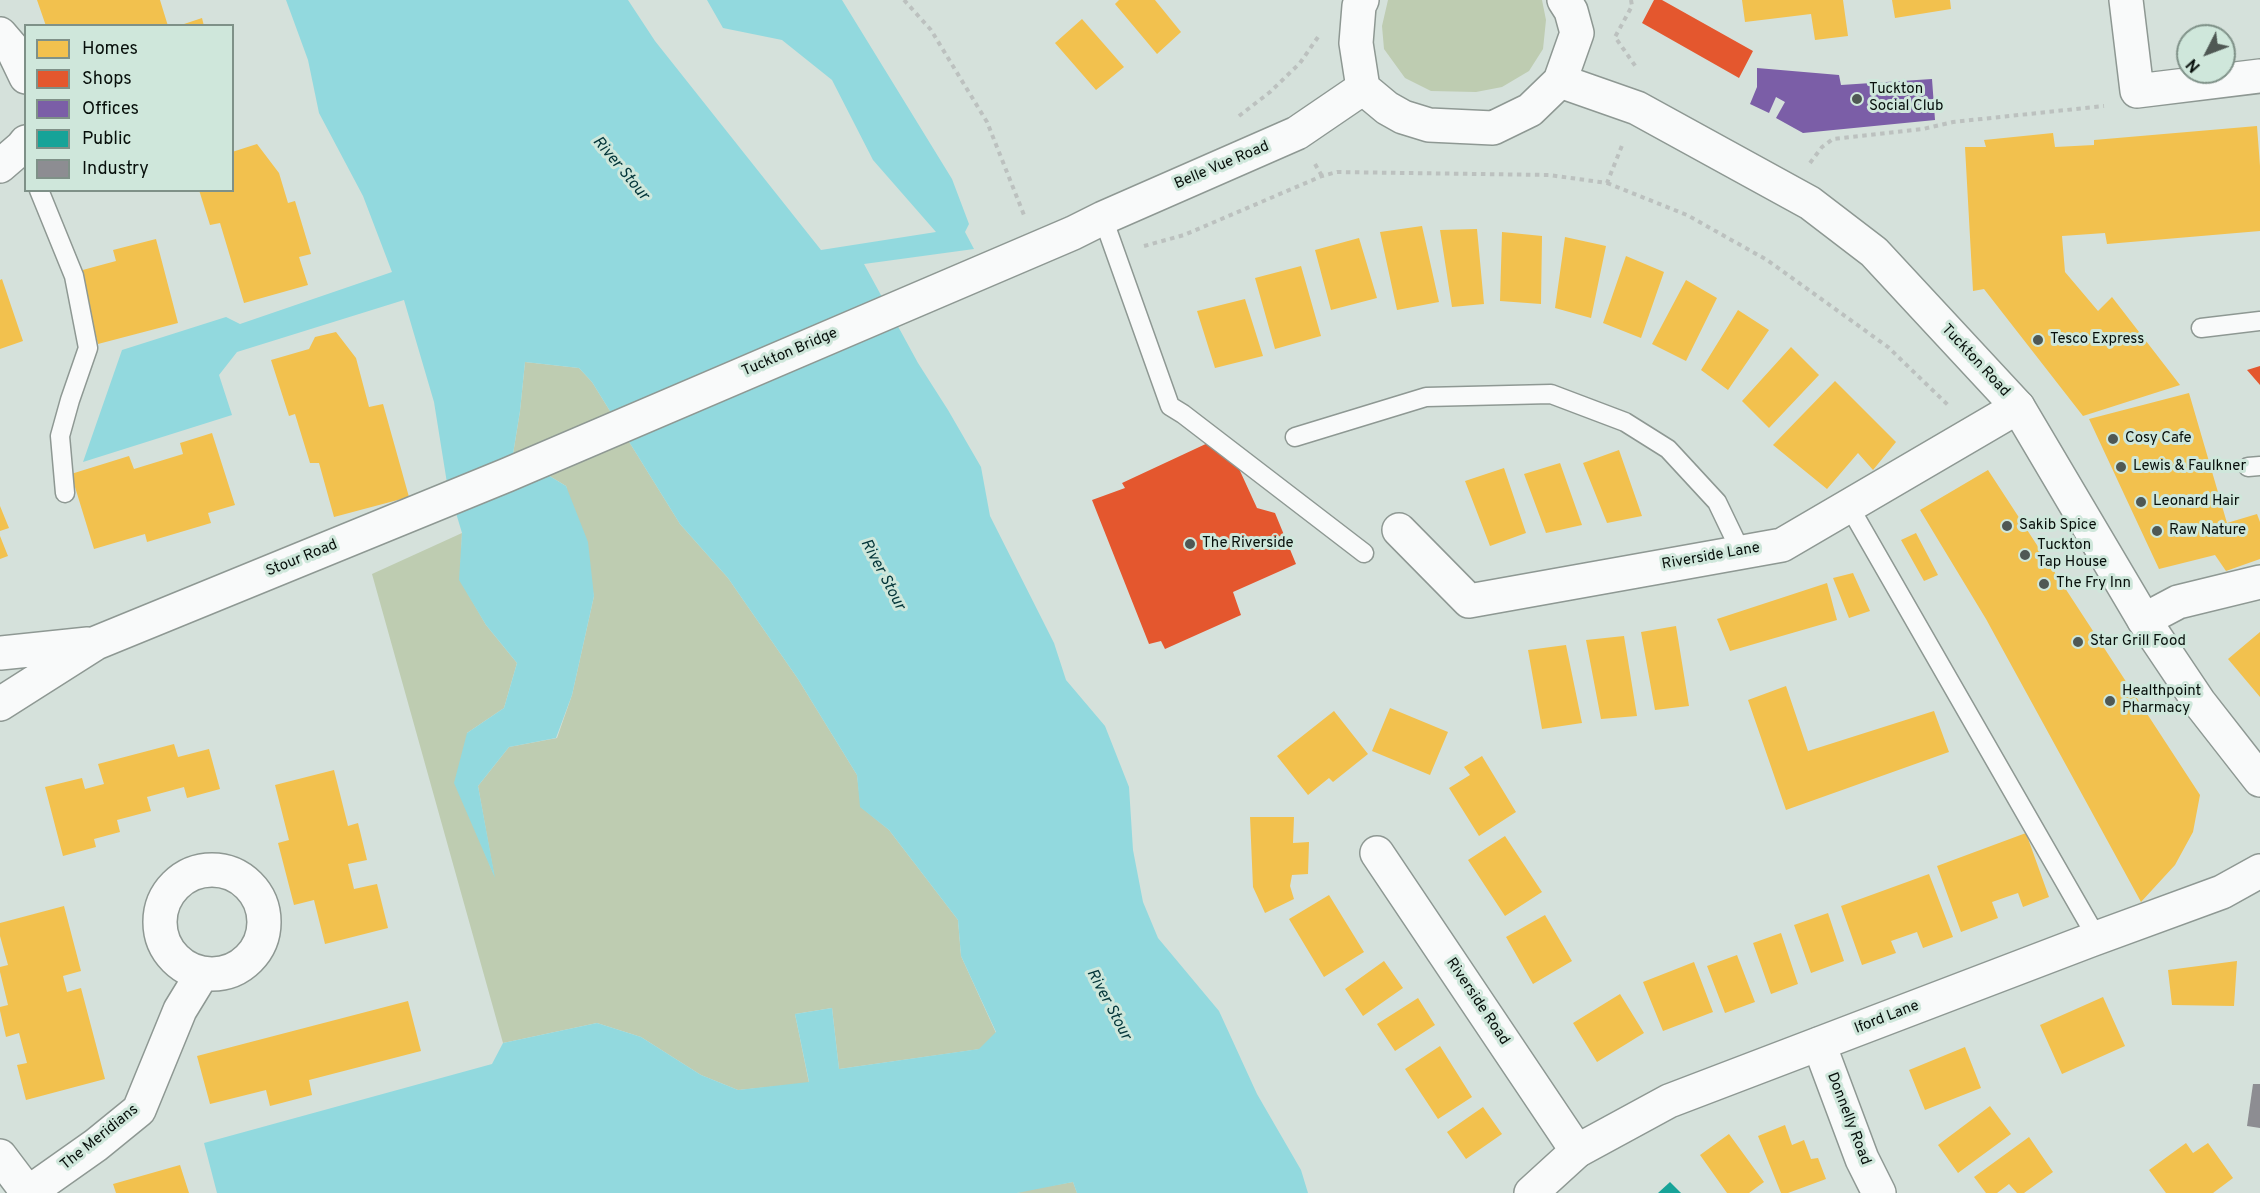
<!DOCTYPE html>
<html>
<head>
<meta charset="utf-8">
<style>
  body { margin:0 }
  #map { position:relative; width:2260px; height:1193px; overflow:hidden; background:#d5e1db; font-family:Overpass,sans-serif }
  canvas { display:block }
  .legend { position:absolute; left:24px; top:24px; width:210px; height:168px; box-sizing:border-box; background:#cfe7db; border:2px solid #7f9188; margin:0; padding:8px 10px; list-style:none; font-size:18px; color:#070f0b }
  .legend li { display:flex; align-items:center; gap:12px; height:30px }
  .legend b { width:30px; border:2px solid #7f9188 }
  .north { position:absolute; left:2176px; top:24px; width:60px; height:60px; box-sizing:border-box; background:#cfe7db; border:2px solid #7f9188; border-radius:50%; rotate:228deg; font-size:16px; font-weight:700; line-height:24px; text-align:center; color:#070f0b }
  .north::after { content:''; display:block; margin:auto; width:21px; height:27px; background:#4f5854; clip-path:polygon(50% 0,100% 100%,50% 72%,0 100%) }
</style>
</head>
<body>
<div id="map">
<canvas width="2260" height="1193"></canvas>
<ul class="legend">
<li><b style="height:16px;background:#f2c14e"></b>Homes</li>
<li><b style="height:16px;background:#e4572e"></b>Shops</li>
<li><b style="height:16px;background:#7b5ea7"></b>Offices</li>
<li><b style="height:16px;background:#17a398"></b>Public</li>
<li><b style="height:16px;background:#8d8d92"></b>Industry</li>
</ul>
<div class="north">N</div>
</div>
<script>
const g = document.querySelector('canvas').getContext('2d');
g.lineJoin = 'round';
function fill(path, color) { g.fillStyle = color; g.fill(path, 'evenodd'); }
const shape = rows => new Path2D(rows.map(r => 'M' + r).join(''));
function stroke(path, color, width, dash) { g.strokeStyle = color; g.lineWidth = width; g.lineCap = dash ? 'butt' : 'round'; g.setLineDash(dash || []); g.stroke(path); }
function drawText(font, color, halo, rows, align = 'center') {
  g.font = font + ' Overpass,sans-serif'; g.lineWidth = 6; g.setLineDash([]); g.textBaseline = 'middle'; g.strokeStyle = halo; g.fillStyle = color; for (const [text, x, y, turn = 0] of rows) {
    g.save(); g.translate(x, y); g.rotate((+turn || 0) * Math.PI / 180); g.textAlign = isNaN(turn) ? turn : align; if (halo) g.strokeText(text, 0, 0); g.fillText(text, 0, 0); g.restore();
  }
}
fill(shape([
  [1388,0,1542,0,1546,20,1543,49,1529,71,1502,87,1476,92,1431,91,1405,78,1384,49,1382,26],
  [525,362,579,368,592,382,680,524,728,578,798,679,857,775,861,807,889,830,958,920,961,956,996,1033,980,1049,839,1069,832,1008,795,1014,809,1083,738,1090,701,1075,641,1037,597,1023,503,1043,372,574,462,533,460,580,486,625,517,663,504,708,467,733,477,834,494,875,478,786,509,747,557,738,572,695,594,596,566,486,513,454,520,411],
  [1073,1182,1077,1193,1017,1193,1026,1190]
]), '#beccb1');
fill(shape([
  [286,0,628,0,655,41,821,250,936,232,873,160,832,80,782,40,723,28,707,0,842,0,952,179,969,224,965,232,974,249,864,264,918,363,948,410,981,467,990,516,1054,643,1066,680,1105,726,1129,787,1133,850,1143,902,1158,938,1219,1011,1257,1094,1301,1170,1308,1193,1077,1193,1073,1182,1017,1193,217,1193,204,1143,492,1064,503,1043,597,1023,641,1037,701,1075,738,1090,809,1082,795,1014,832,1008,839,1069,979,1049,996,1032,961,956,958,920,889,830,860,807,857,775,798,679,728,578,680,524,592,382,579,368,525,362,520,411,513,454,566,486,588,542,594,596,572,695,556,738,509,747,478,786,495,878,454,783,467,733,504,708,517,663,486,625,459,580,462,533,447,483,434,402,404,300,237,352,219,375,232,415,83,462,122,350,226,317,240,324,392,272,363,196,319,113,308,60]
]), '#92d9de');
fill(shape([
  [37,0,160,0,168,26,46,26],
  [1119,0,1155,0,1181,32,1157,54,1115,4],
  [1742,0,1843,0,1848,36,1815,40,1811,14,1745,22],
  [1892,0,1950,0,1951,9,1895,18],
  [202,18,204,26,181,26,181,25],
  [1082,19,1124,67,1096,90,1055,43],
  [2257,126,2260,166,2260,231,2107,244,2105,233,2062,236,2065,272,2098,311,2112,297,2180,385,2083,416,1984,289,1973,291,1965,147,1986,147,1984,140,2053,133,2055,147,2094,145,2094,140],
  [257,144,279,173,288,203,295,201,311,254,299,257,308,285,244,303,220,223,210,225,199,190,232,190,232,152],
  [1422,226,1439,302,1397,310,1380,232],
  [1477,229,1484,304,1452,307,1440,230],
  [1502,232,1542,236,1541,304,1500,301],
  [1565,237,1606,246,1591,318,1555,308],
  [1359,238,1377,298,1331,310,1315,250],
  [156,239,178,323,98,344,79,271,116,261,113,250],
  [1626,256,1664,272,1641,338,1603,323],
  [1301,266,1321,336,1275,349,1255,278],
  [2,279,23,341,0,349,0,280],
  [1686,280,1717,298,1686,361,1652,344],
  [1245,299,1263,356,1215,368,1197,311],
  [1738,310,1769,330,1728,390,1701,370],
  [336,332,356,358,369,407,383,404,409,497,334,517,319,463,310,463,295,414,289,416,271,360,309,349,315,337],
  [1791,347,1819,375,1769,428,1742,401],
  [1835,381,1896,442,1873,470,1858,453,1827,489,1773,445],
  [2189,393,2227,523,2257,514,2260,522,2260,559,2226,571,2215,555,2159,569,2089,419],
  [212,433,235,505,208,513,211,523,147,542,145,534,94,549,71,474,129,456,134,469,183,454,180,443],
  [1619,450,1642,516,1607,523,1583,463],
  [1560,463,1582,525,1546,533,1524,474],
  [1504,468,1526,533,1490,546,1465,481],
  [1988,470,2200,795,2193,832,2175,865,2141,902,1986,619,1920,510],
  [0,506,9,528,0,531],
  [1916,533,1938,575,1924,581,1901,540],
  [0,536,8,556,0,559],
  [1853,573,1870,611,1849,618,1833,578],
  [1827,583,1837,620,1730,651,1717,619],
  [1676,626,1689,706,1655,710,1641,632],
  [2260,632,2260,697,2228,659],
  [1624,636,1637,716,1601,719,1586,640],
  [1566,645,1582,723,1542,729,1528,650],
  [1786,686,1808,751,1934,711,1949,752,1786,810,1748,700],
  [1390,708,1448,732,1430,775,1372,751],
  [1334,711,1368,754,1333,782,1329,778,1308,795,1277,756],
  [174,744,178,757,209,749,220,789,187,798,184,787,147,797,151,811,117,820,120,832,94,839,96,847,63,856,45,787,82,778,85,789,104,784,98,764],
  [1482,756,1516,812,1479,836,1449,788,1470,775,1464,767],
  [334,770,348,826,358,823,367,860,348,864,354,889,377,884,388,928,325,944,314,900,294,905,278,843,289,840,275,785],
  [1250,817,1294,817,1293,843,1309,842,1308,874,1292,875,1290,886,1294,899,1265,913,1253,887],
  [2026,833,2049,897,2023,907,2018,893,1992,902,1998,918,1961,932,1937,866],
  [1505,836,1542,892,1505,916,1468,860],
  [1929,874,1953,937,1923,948,1917,932,1891,941,1896,953,1862,965,1841,906],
  [1329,895,1364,952,1324,977,1289,919],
  [64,906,81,971,63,976,67,992,81,988,105,1079,26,1100,17,1065,27,1063,19,1033,6,1037,0,1011,0,1007,8,1005,0,972,0,967,8,965,0,936,0,923],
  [1828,913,1844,961,1811,973,1794,925],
  [1545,915,1572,961,1533,984,1506,937],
  [1781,933,1798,984,1771,994,1753,943],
  [1737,955,1755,1002,1725,1013,1707,966],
  [1384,961,1403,988,1363,1016,1345,989],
  [2237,961,2234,1006,2172,1005,2168,970],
  [1694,962,1713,1012,1663,1031,1643,982],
  [1620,994,1644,1033,1597,1062,1573,1023],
  [2103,997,2125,1046,2062,1074,2040,1025],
  [1418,998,1435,1025,1395,1051,1377,1024],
  [408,1001,421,1051,309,1080,312,1095,270,1106,266,1090,210,1104,197,1056],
  [1440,1046,1472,1097,1438,1119,1405,1069],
  [1965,1047,1981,1088,1925,1110,1909,1070],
  [1990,1106,2011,1134,1958,1173,1938,1145],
  [1483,1107,1502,1134,1466,1159,1447,1132],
  [1785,1125,1792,1145,1804,1140,1811,1159,1818,1158,1826,1179,1788,1193,1781,1193,1758,1136],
  [1729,1134,1764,1182,1749,1193,1727,1193,1700,1155],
  [2029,1137,2053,1172,2024,1193,2017,1193,2009,1184,1997,1193,1986,1193,1974,1177],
  [2186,1143,2193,1153,2208,1143,2233,1178,2213,1193,2166,1193,2149,1170],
  [180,1165,189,1193,116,1193,113,1184]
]), '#f2c14e');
fill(shape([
  [1654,0,1662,0,1753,51,1739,78,1642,23],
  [2260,366,2260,385,2247,370],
  [1210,442,1235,460,1257,508,1275,513,1296,564,1233,592,1241,615,1165,649,1161,641,1149,644,1092,500,1125,488,1122,483]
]), '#e4572e');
fill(shape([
  [1757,68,1839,75,1841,85,1932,79,1935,120,1803,133,1776,118,1785,102,1776,97,1769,113,1750,104,1757,87]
]), '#7b5ea7');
fill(shape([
  [1670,1182,1681,1193,1658,1193]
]), '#17a398');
fill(shape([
  [2253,1084,2260,1084,2260,1128,2247,1126]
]), '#8d8d92');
const service = shape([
  [39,190,74,276,88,348,70,400,60,436,65,493],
  [1103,218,1170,406,1183,414,1364,553],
  [2201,328,2260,321],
  [1295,437,1426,397,1551,394,1625,422,1668,449,1717,502,1741,552],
  [2248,467,2260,466],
  [1849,506,2097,938]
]);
const minor = shape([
  [2126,0,2137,91,2260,76],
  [0,34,12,48,26,77],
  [0,166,22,147,26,142],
  [1399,530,1469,601,1782,545,2018,407],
  [2144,620,2178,602,2260,582],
  [1377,853,1577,1151],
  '160 922a52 52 0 1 1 104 0a52 52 0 1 1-104 0Z',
  [1819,1044,1862,1159,1879,1193],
  [0,1156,28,1193],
  [28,1193,96,1145,139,1110,180,1010,202,974]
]);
const tertiary = shape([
  [1560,81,1637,108,1810,203,1874,252,2018,407,2144,620,2199,702,2260,780],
  [1531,1193,1577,1151,1669,1101,2091,940,2222,892,2260,871]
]);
const secondary = shape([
  [1362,0,1359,6,1356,43,1363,88,1387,108,1403,117,1429,125,1493,128,1530,110,1560,81,1577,33,1571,11,1564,0],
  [0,653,88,644],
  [0,704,96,643,507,475,1073,233,1103,218,1297,133,1363,88]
]);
stroke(service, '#8e9893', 21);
stroke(minor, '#8e9893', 36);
stroke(tertiary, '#8e9893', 36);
stroke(secondary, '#8e9893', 36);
stroke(shape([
  [904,0,931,30,987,122,1024,215],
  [1631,0,1632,6,1615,37,1636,67],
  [1239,116,1270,92,1300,63,1318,37],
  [1810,163,1822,147,1833,139,1923,129,1953,122,2104,106],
  [1315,164,1322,176],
  [1607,183,1687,215,1767,260,1888,347,1950,407],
  [1144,246,1184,235,1322,176,1337,172,1549,175,1607,183,1623,143]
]), '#bcc1bf', 4, [4.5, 4.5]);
stroke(service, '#f9fafa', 18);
stroke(minor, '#f9fafa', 33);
stroke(tertiary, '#f9fafa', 33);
stroke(secondary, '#f9fafa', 33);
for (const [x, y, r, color] of [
  [1857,99,6,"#4f5854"],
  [2038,340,6,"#4f5854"],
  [2113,439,6,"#4f5854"],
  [2121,467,6,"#4f5854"],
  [2141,502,6,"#4f5854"],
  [2007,526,6,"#4f5854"],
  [2157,531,6,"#4f5854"],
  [1190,544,6,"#4f5854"],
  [2025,555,6,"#4f5854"],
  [2044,584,6,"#4f5854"],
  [2078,642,6,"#4f5854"],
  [2110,701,6,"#4f5854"]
]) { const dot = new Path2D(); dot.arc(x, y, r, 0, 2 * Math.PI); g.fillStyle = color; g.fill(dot); stroke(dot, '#cfe7db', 2); }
drawText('15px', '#070f0b', '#cfe7db', [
  ["Tuckton",1869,90],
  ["Social Club",1869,107],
  ["Tesco Express",2050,340],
  ["Cosy Cafe",2125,439],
  ["Lewis & Faulkner",2133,467],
  ["Leonard Hair",2153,502],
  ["Sakib Spice",2019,526],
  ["Raw Nature",2169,531],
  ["The Riverside",1202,544],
  ["Tuckton",2037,546],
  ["Tap House",2037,563],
  ["The Fry Inn",2056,584],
  ["Star Grill Food",2090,642],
  ["Healthpoint",2122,692],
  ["Pharmacy",2122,709]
], 'left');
drawText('15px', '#070f0b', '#cfe7db', [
  ["Belle Vue Road",1222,166,-23],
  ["Tuckton Bridge",790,353,-23],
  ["Tuckton Road",1975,361,47],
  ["Riverside Lane",1711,557,-10],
  ["Stour Road",302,559,-22],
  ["Riverside Road",1477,1002,56],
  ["Iford Lane",1887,1018,-21],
  ["Donnelly Road",1848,1119,69],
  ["The Meridians",100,1138,-39]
]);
drawText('italic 16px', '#023438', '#cfe7db', [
  ["River Stour",620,169,50],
  ["River Stour",882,575,62],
  ["River Stour",1108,1005,62]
]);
</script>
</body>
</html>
